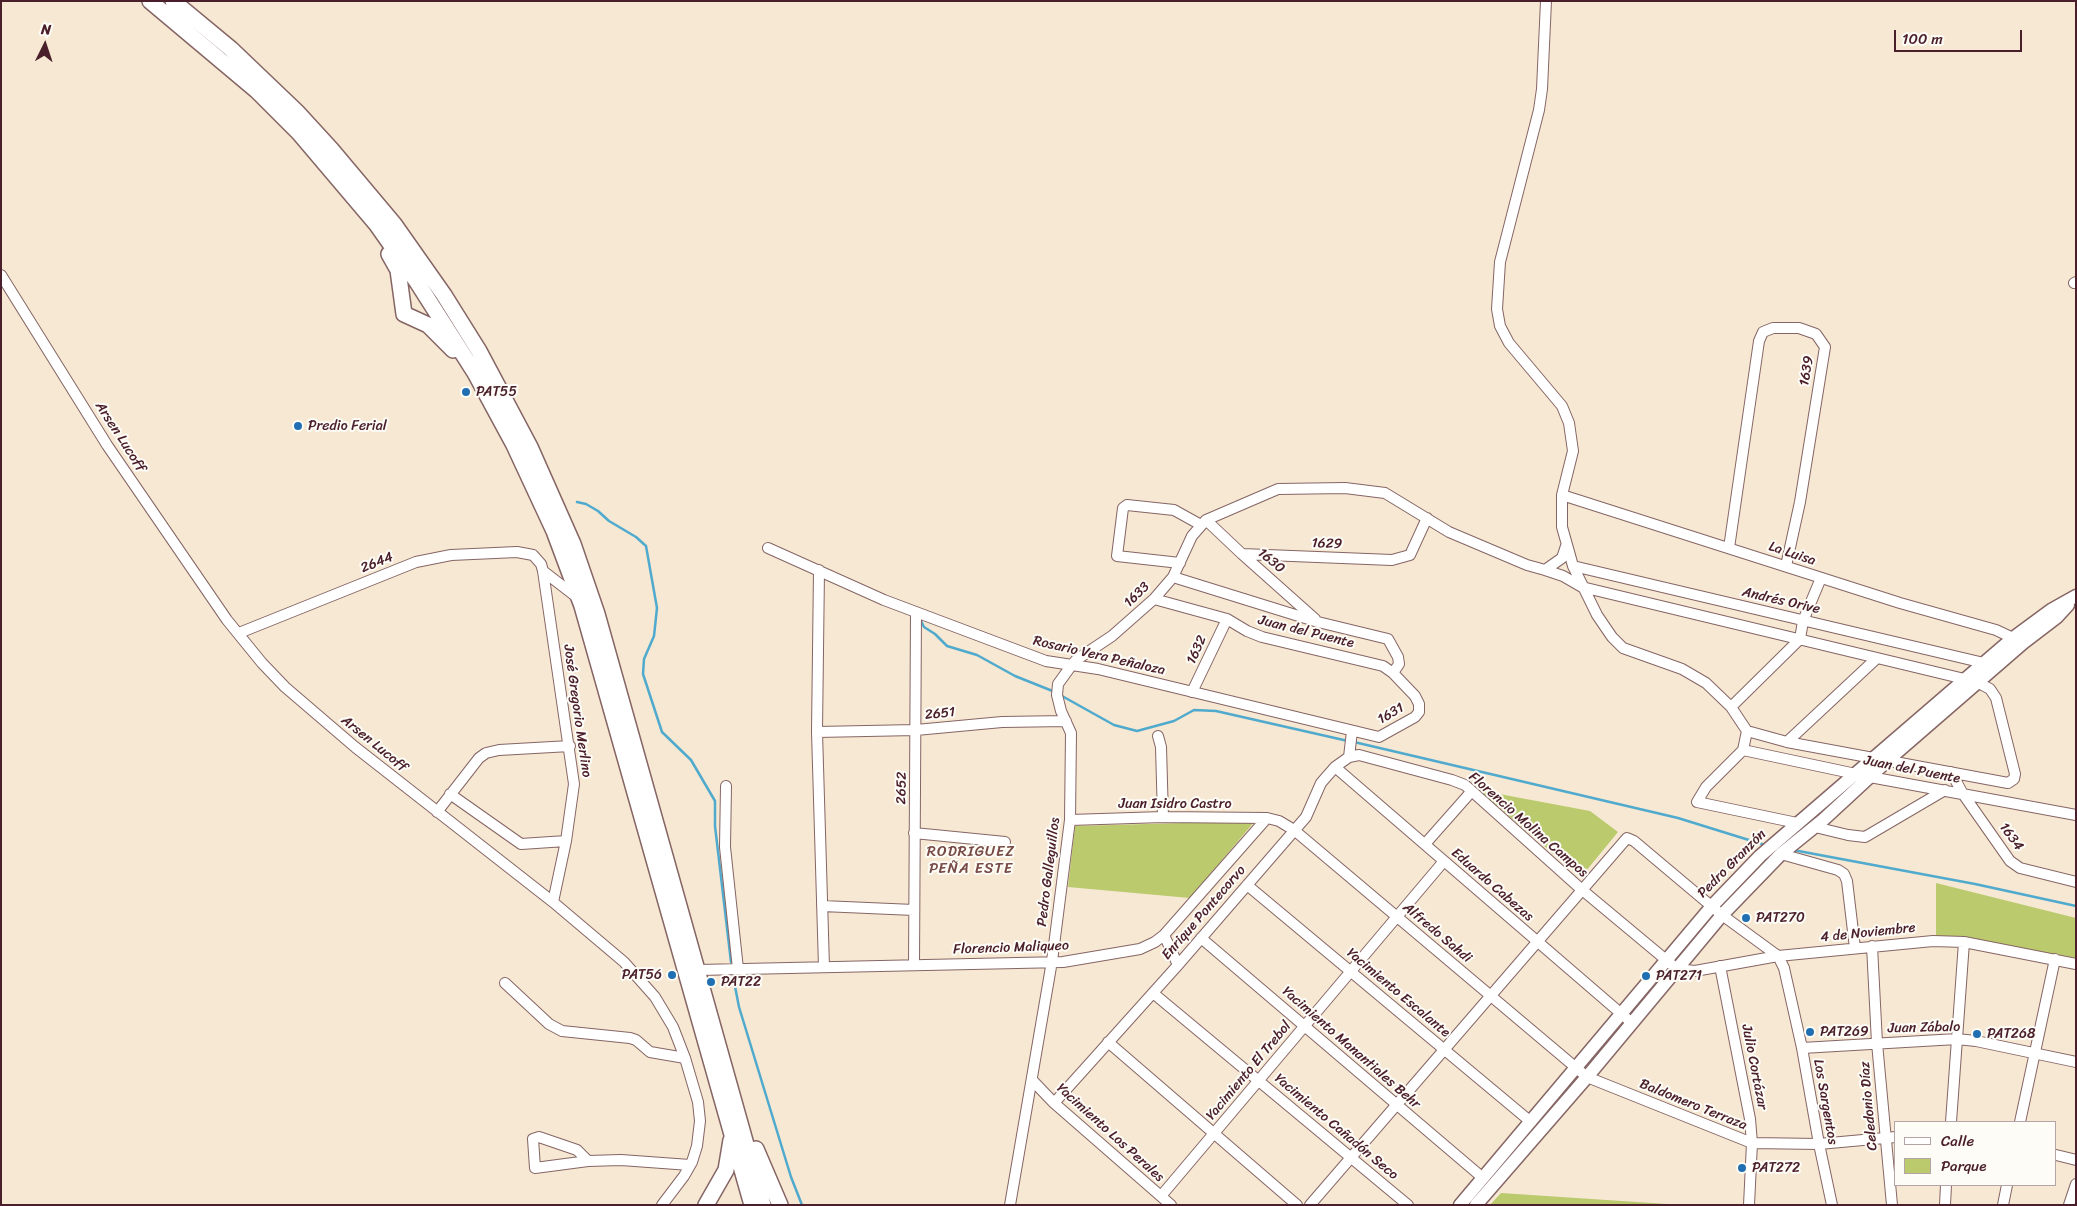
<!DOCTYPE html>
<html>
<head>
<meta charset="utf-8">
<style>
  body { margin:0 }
  #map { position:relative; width:2077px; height:1206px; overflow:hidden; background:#f6e8d2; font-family:Sriracha,sans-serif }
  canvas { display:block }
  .frame { position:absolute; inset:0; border:2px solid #4a1f2b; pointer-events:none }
  .legend { position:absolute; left:1894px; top:1121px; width:162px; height:65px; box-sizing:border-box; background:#fdfcf7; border:1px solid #b5a4a5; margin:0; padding:6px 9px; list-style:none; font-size:15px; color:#4a1f2b }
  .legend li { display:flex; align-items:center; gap:10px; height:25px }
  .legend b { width:25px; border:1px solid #b5a4a5 }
  .north { position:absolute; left:20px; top:20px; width:50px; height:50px; -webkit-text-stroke:4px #fdfcf7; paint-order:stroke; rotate:4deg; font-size:14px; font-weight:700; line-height:20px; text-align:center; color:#4a1f2b }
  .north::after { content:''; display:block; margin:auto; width:18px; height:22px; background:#4a1f2b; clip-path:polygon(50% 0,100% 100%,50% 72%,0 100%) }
  .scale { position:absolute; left:1894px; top:30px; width:128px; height:22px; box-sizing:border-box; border:2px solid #4a1f2b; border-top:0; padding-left:6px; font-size:15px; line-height:18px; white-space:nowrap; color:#4a1f2b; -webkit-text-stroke:4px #fdfcf7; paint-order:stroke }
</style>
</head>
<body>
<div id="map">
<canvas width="2077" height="1206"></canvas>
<div class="frame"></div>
<ul class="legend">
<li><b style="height:6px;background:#fff"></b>Calle</li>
<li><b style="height:14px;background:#baca6d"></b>Parque</li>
</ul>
<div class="north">N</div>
<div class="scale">100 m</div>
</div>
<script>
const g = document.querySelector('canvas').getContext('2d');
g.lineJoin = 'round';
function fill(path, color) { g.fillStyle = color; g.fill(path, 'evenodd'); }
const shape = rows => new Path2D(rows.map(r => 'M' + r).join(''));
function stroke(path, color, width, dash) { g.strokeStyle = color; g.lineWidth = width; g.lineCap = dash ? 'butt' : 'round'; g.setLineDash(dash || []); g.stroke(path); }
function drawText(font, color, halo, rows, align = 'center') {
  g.font = font + ' Sriracha,sans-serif'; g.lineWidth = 4; g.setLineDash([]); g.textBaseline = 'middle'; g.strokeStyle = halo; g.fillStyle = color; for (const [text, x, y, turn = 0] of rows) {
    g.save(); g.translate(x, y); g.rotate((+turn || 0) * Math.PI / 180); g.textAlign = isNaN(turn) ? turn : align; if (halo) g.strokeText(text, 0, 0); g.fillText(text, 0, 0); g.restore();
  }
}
fill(shape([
  [1478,790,1590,811,1618,832,1581,877],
  [1255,821,1190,898,1068,887,1075,826],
  [1936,883,2076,918,2076,961,1936,939],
  [1501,1193,1682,1205,1490,1205]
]), '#baca6d');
stroke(shape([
  [577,502,586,504,598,511,609,521,636,537,646,546,657,608,654,636,644,659,643,674,662,732,691,760,715,801,715,826,731,962],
  [920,619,924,627,935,634,947,646,977,655,1015,676,1055,692],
  [1062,696,1114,725,1137,731,1174,721,1194,710,1216,711,1348,741],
  [1354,742,1678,818,1765,845],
  [1793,850,1975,884,2076,906],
  [733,976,739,1007,791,1177,802,1205]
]), '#50aace', 2.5);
const minor = shape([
  [1546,1,1542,89,1539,110,1500,262,1497,309,1500,326,1509,343,1562,406,1569,423,1573,451,1562,495,1562,527,1573,566,1597,615,1612,637,1623,648,1682,669,1706,683,1731,707,1747,731],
  [1,275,107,445,227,620,262,663,285,687,355,747,553,902,624,962,655,997,673,1027,685,1058,698,1102,700,1121,697,1146,692,1162,684,1176,662,1205],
  [2074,283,2076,282],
  [1562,495,1900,603,1996,630,2013,638],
  [1206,520,1242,554,1315,619],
  [768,548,884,600,1046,661,1098,669,1379,737,1415,717,1419,712,1419,704,1415,696,1393,673,1383,666,1262,637,1247,631,1227,619,1154,599],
  [1729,548,1759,341,1763,332,1773,328,1799,328,1816,334,1825,347,1800,502,1786,566],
  [1242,554,1392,560,1410,555,1427,518],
  [1180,563,1117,556,1123,508,1127,505,1174,510,1201,525],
  [1573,566,1984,663],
  [819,570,817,732,824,967],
  [1545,570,1563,576,1582,587,1977,682,1990,689,1996,698,2015,774,2014,779,2008,783,1787,742,1747,731],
  [543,571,578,598],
  [1173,577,1318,622,1388,639,1398,657,1399,664,1393,673],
  [239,633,416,562,451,555,517,552,533,555,541,564,543,571,574,784,566,841,553,902],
  [1192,692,1227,619],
  [1731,707,1800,639,1803,621,1821,578],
  [1747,731,1743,750,1706,787,1697,802,1797,823],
  [817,732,916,730,1002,722,1066,721],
  [1158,736,1161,747,1163,817],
  [1787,742,1877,658],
  [1743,750,1870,777,2076,815],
  [1349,757,1359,755,1452,780,1465,785,1581,889,1677,969,1695,971,1778,956,1933,941,1964,942,2076,964],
  [1335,767,1632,1023],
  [1951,772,1963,794,2010,861,2020,868,2076,882],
  [726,786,725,847,738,969],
  [450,794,521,844,566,841],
  [437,812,479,758,486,753,499,750,570,746],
  [1070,820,1163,817,1267,818,1279,821,1294,830,1587,1077,1752,1143,1819,1144,1896,1137],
  [1815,827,1848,835,1865,837,1945,790],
  [914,833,1005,842],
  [1425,844,1471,792],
  [1781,854,1838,870,1844,874,1847,881,1855,948],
  [1247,885,1531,1122],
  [822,906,914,910],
  [1164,935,1178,965],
  [1201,938,1483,1178],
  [1872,946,1877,1043,1892,1205],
  [914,965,916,612],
  [1720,966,1750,1119,1752,1143,1749,1205],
  [698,970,1063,962,1140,949,1155,942,1164,935,1267,818],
  [505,983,549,1024,562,1031,630,1038,636,1040,650,1052,685,1058],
  [1153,993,1408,1205],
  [1108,1042,1297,1205],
  [1802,1048,1957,1039,1976,1041,2076,1062],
  [1033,1081,1054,1103,1171,1205],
  [1054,1103,1178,965,1306,817,1321,783,1335,767,1349,757,1352,731],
  [1951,1122,1964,942],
  [2020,1122,2055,959],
  [2056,1155,2076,1160],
  [588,1161,577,1150,539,1137,533,1139,535,1168,588,1161,621,1160,690,1165],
  [1161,1196,1444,861],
  [1010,1205,1052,961,1070,820,1071,733,1061,711,1057,695,1058,684,1071,666,1076,660,1112,636,1154,599,1173,577,1192,536,1206,520,1278,489,1345,488,1385,493,1449,532,1527,565,1545,570,1562,558,1566,546],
  [1310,1205,1627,838,1634,841,1722,915,1778,956,1784,968,1802,1048,1819,1144,1832,1205],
  [1945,1205,1946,1185],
  [2003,1205,2007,1185],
  [2069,1205,2076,1184]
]);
const major = shape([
  [1460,1205,1712,906,1760,856,2013,638,2051,610,2076,596],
  [1476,1205,1587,1077,1722,915,1781,854,1823,820,1888,760,2023,643,2057,617,2068,605]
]);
const highway = shape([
  [150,1,256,90,299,133,377,225,417,282,475,373,514,445,554,531,582,606,752,1205],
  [173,1,231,49,298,113,331,149,394,224,444,295,479,351,530,447,573,544,597,614,763,1205],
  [389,254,398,270,404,314,428,325,453,350],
  [756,1149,780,1205],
  [706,1205,726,1170,731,1140]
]);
stroke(minor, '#866565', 12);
stroke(major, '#866565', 15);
stroke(highway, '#866565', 18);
stroke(minor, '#fff', 10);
stroke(major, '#fff', 12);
stroke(highway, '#fff', 15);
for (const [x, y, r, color] of [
  [466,392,5,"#1f6fb2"],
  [298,426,5,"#1f6fb2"],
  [1746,918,5,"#1f6fb2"],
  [672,975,5,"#1f6fb2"],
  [1646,976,5,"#1f6fb2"],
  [711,982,5,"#1f6fb2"],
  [1810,1032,5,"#1f6fb2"],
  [1977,1034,5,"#1f6fb2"],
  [1742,1168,5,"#1f6fb2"]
]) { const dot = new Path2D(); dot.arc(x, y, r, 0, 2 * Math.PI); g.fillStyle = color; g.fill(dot); stroke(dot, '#fdfcf7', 2); }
drawText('14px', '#4a1f2b', '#fdfcf7', [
  ["1639",1807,371,-81],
  ["Arsen Lucoff",120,437,57],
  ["1629",1327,544,2],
  ["La Luisa",1792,554,18],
  ["1630",1271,561,40],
  ["2644",377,563,-22],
  ["1633",1137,595,-44],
  ["Andrés Orive",1781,601,13],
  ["Juan del Puente",1306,632,14],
  ["1632",1197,650,-65],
  ["Rosario Vera Peñaloza",1099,656,13],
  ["José Gregorio Merlino",577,711,82],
  ["2651",940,714,-6],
  ["1631",1391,714,-30],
  ["Arsen Lucoff",374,744,39],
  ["Juan del Puente",1912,770,11],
  ["2652",902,788,-89],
  ["Juan Isidro Castro",1175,804],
  ["Florencio Molina Campos",1528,825,41],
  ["1634",2011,837,54],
  ["Pedro Granzón",1732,864,-45],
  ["Pedro Galleguillos",1049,872,-83],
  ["Eduardo Cabezas",1492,885,41],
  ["Enrique Pontecorvo",1204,913,-49],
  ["Alfredo Sahdi",1437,933,40],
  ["4 de Noviembre",1868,933,-6],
  ["Florencio Maliqueo",1011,948,-2],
  ["Yacimiento Escalante",1398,993,40],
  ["Juan Zábalo",1924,1028,-1],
  ["Yacimiento Manantiales Behr",1351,1048,41],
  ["Julio Cortázar",1754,1067,79],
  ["Yacimiento El Trebol",1249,1071,-50],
  ["Los Sargentos",1825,1102,80],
  ["Baldomero Terraza",1693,1105,22],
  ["Celedonio Díaz",1869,1106,-95],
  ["Yacimiento Cañadón Seco",1336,1127,40],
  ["Yacimiento Los Perales",1110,1133,42]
]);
drawText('14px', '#4a1f2b', '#fdfcf7', [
  ["PAT55",476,392],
  ["Predio Ferial",308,426],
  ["PAT270",1756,918],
  ["PAT56",662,975,"right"],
  ["PAT271",1656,976],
  ["PAT22",721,982],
  ["PAT269",1820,1032],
  ["PAT268",1987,1034],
  ["PAT272",1752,1168]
], 'left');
g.letterSpacing = '1px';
drawText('15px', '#774a46', '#fdfcf7', [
  ["RODRIGUEZ",971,852],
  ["PEÑA ESTE",971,869]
]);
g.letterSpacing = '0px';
</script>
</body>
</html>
